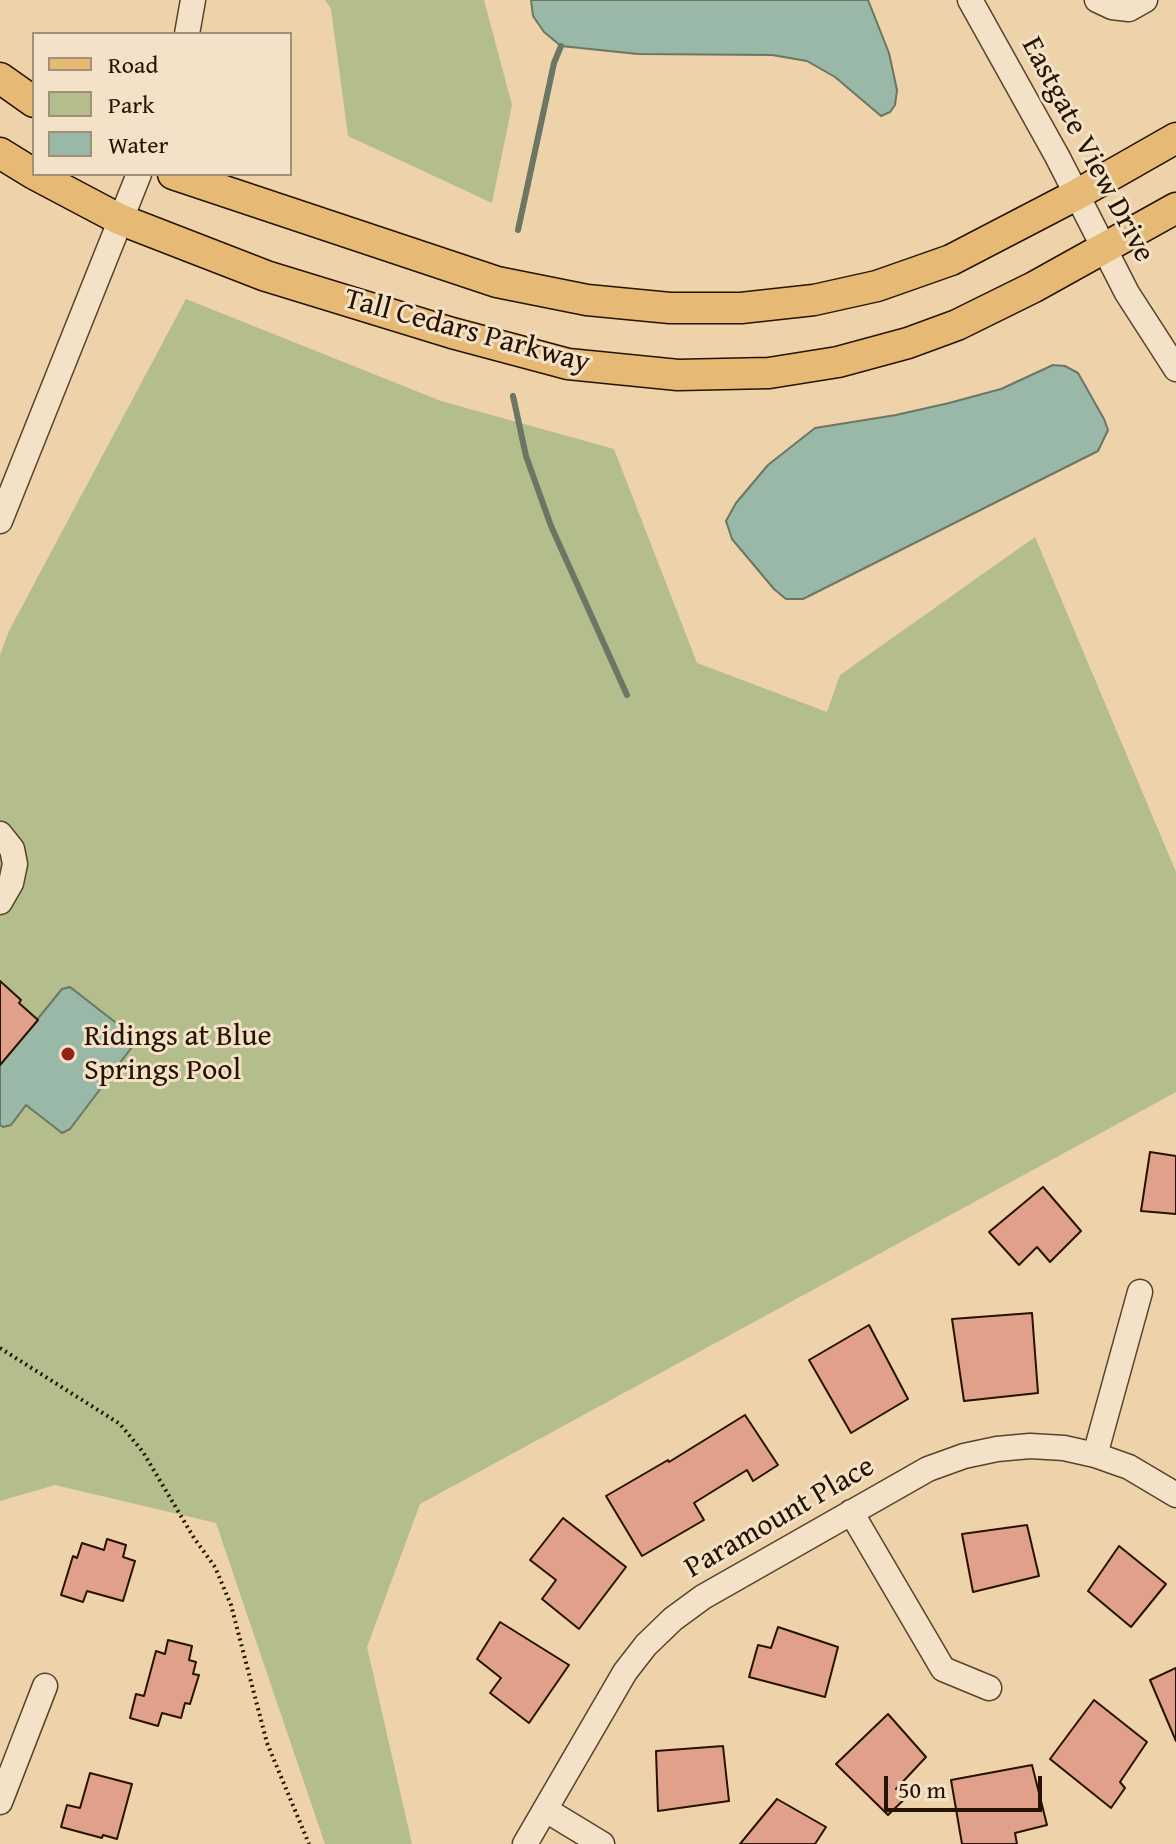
<!DOCTYPE html>
<html>
<head>
<meta charset="utf-8">
<style>
  body { margin:0 }
  #map { position:relative; width:1176px; height:1844px; overflow:hidden; background:#edd2aa; font-family:"Gentium Book Plus",serif }
  canvas { display:block }
  .legend { position:absolute; left:32px; top:32px; width:260px; height:144px; box-sizing:border-box; background:#f3e2c8; border:2px solid #a18f78; margin:0; padding:10px 14px; list-style:none; font-size:24px; color:#251300 }
  .legend li { display:flex; align-items:center; gap:16px; height:40px }
  .legend b { width:40px; border:2px solid #a18f78 }
  .scale { position:absolute; left:884px; top:1776px; width:158px; height:36px; box-sizing:border-box; border:4px solid #251300; border-top:0; padding-left:10px; font-size:24px; line-height:28px; white-space:nowrap; color:#251300; -webkit-text-stroke:6px #f3e2c8; paint-order:stroke }
</style>
</head>
<body>
<div id="map">
<canvas width="1176" height="1844"></canvas>
<ul class="legend">
<li><b style="height:10px;background:#e6b975"></b>Road</li>
<li><b style="height:22px;background:#b4bd8c"></b>Park</li>
<li><b style="height:22px;background:#99b8a7"></b>Water</li>
</ul>
<div class="scale">50 m</div>
</div>
<script>
const g = document.querySelector('canvas').getContext('2d');
g.lineJoin = 'round';
function fill(path, color) { g.fillStyle = color; g.fill(path, 'evenodd'); }
const shape = rows => new Path2D(rows.map(r => 'M' + r).join(''));
function stroke(path, color, width, dash) { g.strokeStyle = color; g.lineWidth = width; g.lineCap = dash ? 'butt' : 'round'; g.setLineDash(dash || []); g.stroke(path); }
function drawText(font, color, halo, rows, align = 'center') {
  g.font = font + ' "Gentium Book Plus",serif'; g.lineWidth = 6; g.setLineDash([]); g.textBaseline = 'middle'; g.strokeStyle = halo; g.fillStyle = color; for (const [text, x, y, turn = 0] of rows) {
    g.save(); g.translate(x, y); g.rotate((+turn || 0) * Math.PI / 180); g.textAlign = isNaN(turn) ? turn : align; if (halo) g.strokeText(text, 0, 0); g.fillText(text, 0, 0); g.restore();
  }
}
fill(shape([
  [325,0,484,0,512,105,492,203,348,136,331,9],
  [186,299,441,401,614,449,697,663,827,712,840,675,1035,537,1176,872,1176,1092,420,1504,367,1647,412,1844,325,1844,216,1523,55,1485,0,1501,0,655,9,631]
]), '#b4bd8c');
const water = shape([
  [531,0,868,0,889,53,897,90,895,105,890,112,881,116,835,77,807,61,772,55,638,54,561,46,544,32,533,16,531,0],
  [1053,365,1065,366,1078,373,1104,419,1108,430,1098,451,803,599,786,599,774,589,732,539,726,521,736,503,768,465,815,428,896,415,949,403,1001,389,1053,365],
  [70,987,133,1036,135,1043,70,1129,62,1133,26,1105,11,1125,3,1127,0,1125,0,1065,62,989,70,987]
]);
fill(water, '#99b8a7');
stroke(water, '#6b7664', 2);
stroke(shape([
  [518,230,554,63,561,46],
  [513,396,526,456,551,526,627,695]
]), '#6b7664', 6);
const building = shape([
  [0,981,21,1000,19,1003,38,1020,0,1065,0,981],
  [1150,1152,1176,1156,1176,1214,1141,1211,1150,1152],
  [1043,1187,1081,1231,1050,1262,1037,1247,1019,1265,989,1232,1043,1187],
  [1032,1313,1038,1393,964,1401,952,1319,1032,1313],
  [869,1325,908,1399,851,1433,809,1360,869,1325],
  [745,1415,778,1465,753,1481,747,1470,694,1503,704,1520,642,1556,606,1496,668,1460,669,1462,745,1415],
  [563,1518,626,1567,579,1629,542,1599,556,1580,530,1560,563,1518],
  [1027,1525,1039,1576,973,1592,962,1534,1027,1525],
  [107,1539,126,1545,123,1557,135,1561,123,1601,87,1591,83,1602,61,1595,73,1556,77,1558,82,1543,104,1550,107,1539],
  [1119,1546,1166,1584,1131,1627,1088,1591,1119,1546],
  [500,1622,569,1665,529,1723,490,1693,501,1678,477,1659,500,1622],
  [778,1627,838,1647,825,1697,749,1677,758,1645,771,1648,778,1627],
  [168,1640,192,1646,189,1660,196,1662,193,1674,199,1675,190,1704,185,1703,181,1718,162,1713,158,1726,130,1718,136,1694,144,1696,156,1651,165,1654,168,1640],
  [1176,1668,1176,1741,1150,1680,1176,1668],
  [1094,1700,1147,1742,1120,1782,1125,1788,1111,1808,1050,1759,1094,1700],
  [888,1714,926,1757,896,1789,918,1786,888,1815,836,1764,888,1714],
  [723,1746,729,1801,658,1811,656,1751,723,1746],
  [1032,1765,1047,1825,1015,1833,1017,1844,962,1844,951,1780,1032,1765],
  [90,1773,132,1784,117,1839,103,1835,102,1838,61,1827,67,1805,80,1808,90,1773],
  [777,1799,826,1827,815,1844,740,1844,777,1799]
]);
fill(building, '#e1a089');
stroke(building, '#251300', 2);
const minor = shape([
  [970,0,1057,156,1127,293,1176,369],
  [1097,0,1112,7,1129,9,1145,0],
  [187,34,193,0],
  [0,521,139,174],
  [0,834,12,849,15,864,11,883,0,902],
  [1095,1455,1140,1292],
  [851,1512,943,1669,989,1688],
  [0,1802,45,1686],
  [546,1810,602,1844],
  [525,1844,625,1672,646,1645,673,1619,703,1597,928,1469,964,1456,997,1449,1030,1446,1064,1448,1095,1455,1129,1467,1176,1495]
]);
const major = shape([
  [0,78,34,102],
  [0,153,34,174],
  [34,174,119,219,266,276,452,333,568,364,678,375,769,373,838,362,908,343,957,325,1034,287,1176,208],
  [173,174,497,282,587,300,670,308,741,308,814,300,877,286,951,260,1076,195,1176,138]
]);
stroke(minor, '#57432a', 27);
stroke(major, '#251300', 33);
stroke(shape([
  [0,1348,120,1424,143,1452,194,1538,215,1567,231,1605,267,1743,309,1844]
]), '#251300', 4, [2, 4]);
stroke(minor, '#f3e2c8', 24);
stroke(major, '#e6b975', 30);
for (const [x, y, r, color] of [
  [68,1054,8,"#8f2418"]
]) { const dot = new Path2D(); dot.arc(x, y, r, 0, 2 * Math.PI); g.fillStyle = color; g.fill(dot); stroke(dot, '#f3e2c8', 3); }
drawText('30px', '#251300', '#f3e2c8', [
  ["Eastgate View Drive",1087,150,62],
  ["Tall Cedars Parkway",467,332,15],
  ["Paramount Place",780,1518,-30]
]);
drawText('30px', '#251300', '#f3e2c8', [
  ["Ridings at Blue",84,1037],
  ["Springs Pool",84,1071]
], 'left');
</script>
</body>
</html>
